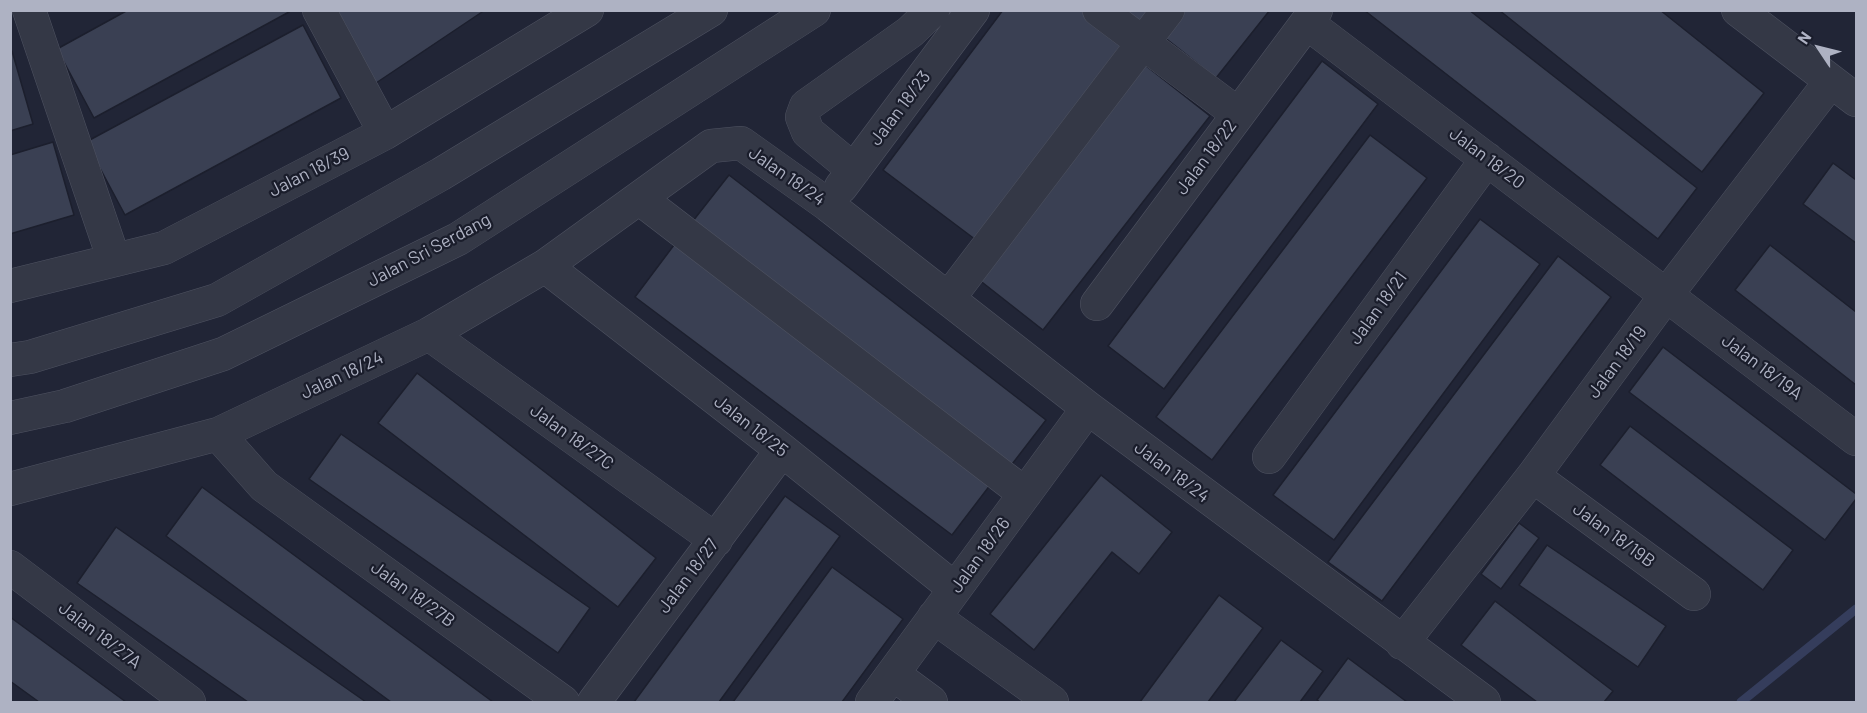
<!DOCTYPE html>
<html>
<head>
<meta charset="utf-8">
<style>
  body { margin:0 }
  #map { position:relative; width:1867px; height:713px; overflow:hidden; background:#212536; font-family:Barlow,sans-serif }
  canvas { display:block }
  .frame { position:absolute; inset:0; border:12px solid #aeb2c3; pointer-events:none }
  .north { position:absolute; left:1789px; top:18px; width:60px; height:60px; -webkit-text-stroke:4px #1a1d2b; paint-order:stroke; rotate:305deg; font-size:16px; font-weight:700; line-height:24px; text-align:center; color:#aeb2c3 }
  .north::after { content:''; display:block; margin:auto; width:21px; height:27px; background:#aeb2c3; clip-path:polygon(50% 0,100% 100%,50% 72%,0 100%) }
</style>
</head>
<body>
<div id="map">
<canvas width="1867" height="713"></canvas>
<div class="frame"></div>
<div class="north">N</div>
</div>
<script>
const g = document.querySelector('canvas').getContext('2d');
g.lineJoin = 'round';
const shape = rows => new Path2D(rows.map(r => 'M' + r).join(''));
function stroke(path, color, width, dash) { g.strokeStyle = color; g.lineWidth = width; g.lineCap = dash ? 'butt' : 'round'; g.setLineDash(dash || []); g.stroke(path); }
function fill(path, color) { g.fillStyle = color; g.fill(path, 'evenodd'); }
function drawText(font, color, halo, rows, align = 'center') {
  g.font = font + ' Barlow,sans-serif'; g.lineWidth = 4.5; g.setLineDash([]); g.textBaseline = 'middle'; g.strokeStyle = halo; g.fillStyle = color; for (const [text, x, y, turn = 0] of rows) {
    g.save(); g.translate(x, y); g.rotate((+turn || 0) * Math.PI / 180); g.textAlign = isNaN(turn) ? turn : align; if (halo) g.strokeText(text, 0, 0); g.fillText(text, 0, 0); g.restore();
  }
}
stroke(shape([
  [1741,702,1856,609]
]), '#353d5c', 9);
const building = shape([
  [128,10,288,10,289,12,94,118,57,49,128,10],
  [341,10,485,10,376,83,332,17,341,10],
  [1003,10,1086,10,1125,40,976,240,883,170,1003,10],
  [1120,10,1153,10,1142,26,1120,10],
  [1185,10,1270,10,1216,78,1164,37,1185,10],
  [1364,10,1469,10,1697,188,1658,239,1364,10],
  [1499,10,1660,10,1764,93,1702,172,1499,10],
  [303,25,341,98,125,215,86,142,303,25],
  [10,51,12,51,33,124,10,131,10,51],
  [1322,61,1378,104,1164,389,1108,346,1322,61],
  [1145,65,1210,116,1043,330,978,279,1145,65],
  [1370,135,1427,178,1212,460,1156,417,1370,135],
  [53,142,74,215,10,234,10,155,53,142],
  [1833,163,1856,180,1856,243,1803,204,1833,163],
  [729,175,1046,420,1006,472,689,226,729,175],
  [1480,219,1540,264,1334,540,1273,495,1480,219],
  [677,241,994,480,952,535,635,297,677,241],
  [1770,245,1856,312,1856,385,1735,290,1770,245],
  [1558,256,1611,297,1382,601,1328,562,1558,256],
  [1663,347,1856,494,1856,499,1825,540,1629,392,1663,347],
  [417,373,656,558,618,607,378,423,417,373],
  [1630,426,1793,550,1763,590,1600,465,1630,426],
  [341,434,590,608,558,653,309,479,341,434],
  [1101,475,1172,532,1139,574,1112,552,1034,650,990,614,1101,475],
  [202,487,493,702,391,702,166,536,202,487],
  [785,496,840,536,719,702,634,702,785,496],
  [1519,523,1539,538,1501,589,1481,574,1519,523],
  [116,527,366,702,248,702,77,583,116,527],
  [1547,545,1666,626,1638,667,1519,585,1547,545],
  [832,567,903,619,842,702,733,702,832,567],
  [1219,595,1263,628,1208,702,1140,702,1219,595],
  [1495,601,1613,691,1604,702,1537,702,1461,645,1495,601],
  [10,617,126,702,39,702,10,681,10,617],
  [1281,640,1323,671,1300,702,1234,702,1281,640],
  [1348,658,1407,702,1320,702,1317,700,1348,658]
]);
fill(building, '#3a4053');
stroke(building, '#1c1f2d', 1.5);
const minor = shape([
  [29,10,114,260],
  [319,10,385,133],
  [1099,10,1238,114],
  [1738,10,1856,100],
  [1307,23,1856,439],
  [854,170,808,132,802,117,806,106,910,32,933,10],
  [841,187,973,10],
  [639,198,1025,494],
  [545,266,782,450,955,589],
  [10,286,164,248,385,133,587,10],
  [948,299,1168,10],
  [1097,304,1316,10],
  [429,334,716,540],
  [10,360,30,357,217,300,441,174,711,10],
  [10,418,65,406,223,354,458,239,814,10],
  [218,434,264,486,563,702],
  [1269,457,1487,159],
  [1533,476,1694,594],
  [10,489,218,434,429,334,545,266,711,146,741,143,828,205,1088,408,1484,702],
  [10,567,189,702],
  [934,617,1052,702],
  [1402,643,1533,476,1667,294,1831,81],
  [893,674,931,702],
  [594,702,782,450],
  [872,702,1088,408]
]);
stroke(minor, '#4e5261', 34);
stroke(minor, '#343846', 33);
drawText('18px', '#aeb2c3', '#1a1d2b', [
  ["Jalan 18/23",900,108,-53],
  ["Jalan 18/22",1206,157,-53],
  ["Jalan 18/20",1487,158,37],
  ["Jalan 18/39",309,172,-27],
  ["Jalan 18/24",787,176,35],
  ["Jalan Sri Serdang",429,250,-28],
  ["Jalan 18/21",1378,308,-54],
  ["Jalan 18/19",1617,362,-53],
  ["Jalan 18/19A",1762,367,37],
  ["Jalan 18/24",342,375,-25],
  ["Jalan 18/25",751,426,38],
  ["Jalan 18/27C",572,437,36],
  ["Jalan 18/24",1172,472,37],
  ["Jalan 18/19B",1614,535,36],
  ["Jalan 18/26",980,555,-54],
  ["Jalan 18/27",688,576,-53],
  ["Jalan 18/27B",413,594,36],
  ["Jalan 18/27A",100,635,37]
]);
</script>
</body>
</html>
